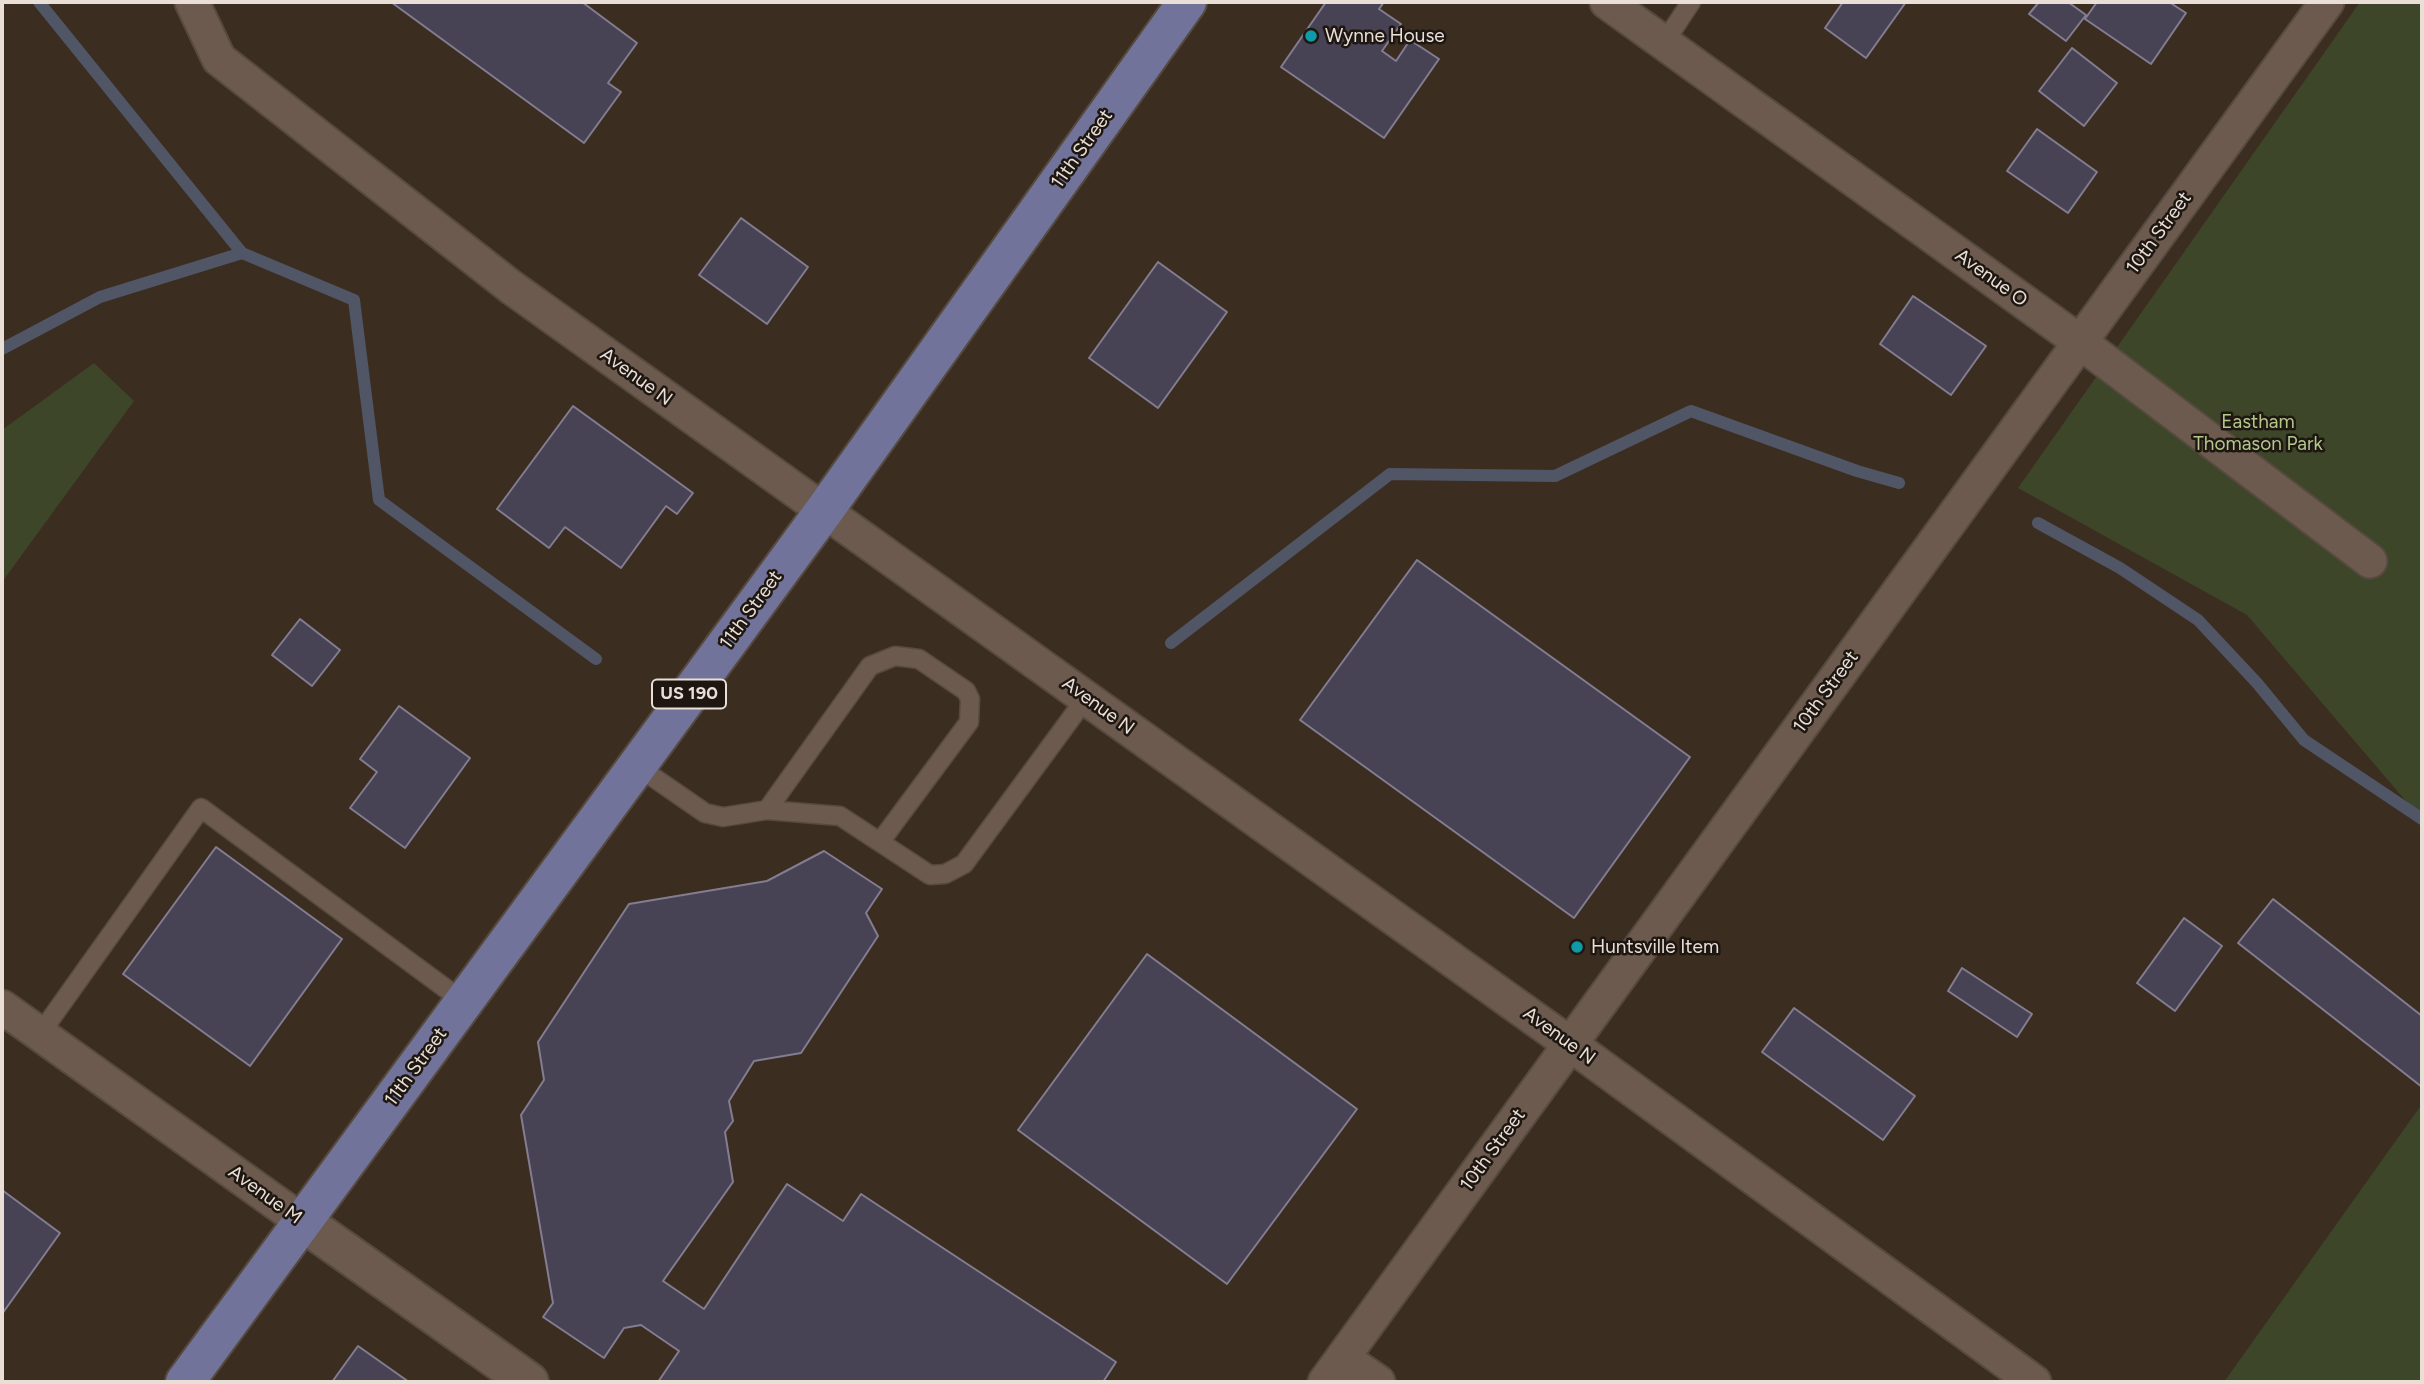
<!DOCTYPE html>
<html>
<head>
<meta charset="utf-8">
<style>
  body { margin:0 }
  #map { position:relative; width:2424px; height:1384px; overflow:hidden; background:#3c2d21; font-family:Figtree,sans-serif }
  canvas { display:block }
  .frame { position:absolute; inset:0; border:4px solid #e9dfd7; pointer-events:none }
</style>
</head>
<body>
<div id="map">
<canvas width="2424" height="1384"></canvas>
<div class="frame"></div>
</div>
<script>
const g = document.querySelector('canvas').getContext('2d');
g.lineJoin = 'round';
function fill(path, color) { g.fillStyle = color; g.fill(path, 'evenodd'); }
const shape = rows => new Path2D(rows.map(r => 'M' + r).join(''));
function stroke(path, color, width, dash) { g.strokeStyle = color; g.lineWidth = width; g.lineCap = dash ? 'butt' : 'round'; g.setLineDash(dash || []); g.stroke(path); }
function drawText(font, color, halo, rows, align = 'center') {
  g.font = font + ' Figtree,sans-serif'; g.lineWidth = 5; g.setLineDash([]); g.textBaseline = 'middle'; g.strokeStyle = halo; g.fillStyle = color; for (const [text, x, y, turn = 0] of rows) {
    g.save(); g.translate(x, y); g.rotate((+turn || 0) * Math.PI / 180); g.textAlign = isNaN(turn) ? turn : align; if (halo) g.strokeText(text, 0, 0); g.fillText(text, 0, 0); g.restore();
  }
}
fill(shape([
  [2360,2,2422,2,2422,820,2247,615,2018,488],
  [94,363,134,401,2,582,2,430],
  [2422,1104,2422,1382,2224,1382]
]), '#3d4629');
stroke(shape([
  [39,2,242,253],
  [2,349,100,297,242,253,354,300,379,500,596,659],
  [2038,523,2120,568,2198,620,2257,683,2304,740,2422,819],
  [1171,643,1390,474,1555,476,1691,411,1857,471,1899,483]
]), '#505666', 12);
const building = shape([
  [391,2,582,2,637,43,608,83,621,92,584,143,391,2],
  [1326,2,1384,2,1379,9,1401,24,1382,51,1396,61,1410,40,1439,59,1384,138,1281,67,1326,2],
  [1843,2,1906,2,1866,58,1825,28,1843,2],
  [2039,2,2068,2,2086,15,2066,41,2029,14,2039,2],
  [2097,2,2169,2,2186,13,2151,64,2085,19,2097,2],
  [2072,48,2117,83,2084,126,2039,91,2072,48],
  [2037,129,2097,172,2068,213,2007,171,2037,129],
  [741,218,808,267,767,324,699,275,741,218],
  [1158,262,1227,312,1158,408,1089,358,1158,262],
  [1913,296,1986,346,1951,395,1880,344,1913,296],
  [573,406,693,493,677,514,666,506,621,568,565,527,549,548,497,509,573,406],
  [1417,560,1690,757,1574,918,1300,720,1417,560],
  [300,619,340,650,312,686,272,655,300,619],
  [399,706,470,758,405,848,350,808,377,772,360,759,399,706],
  [216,847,342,939,250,1066,123,974,216,847],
  [824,851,882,889,866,913,878,936,801,1053,754,1061,729,1101,733,1121,725,1132,733,1182,663,1281,704,1309,787,1184,843,1221,861,1194,1116,1362,1103,1382,658,1382,679,1351,641,1325,624,1328,604,1358,543,1317,553,1303,521,1115,544,1080,538,1042,629,904,767,881,824,851],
  [2273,899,2422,1016,2422,1087,2238,943,2273,899],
  [2184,918,2222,946,2175,1011,2137,983,2184,918],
  [1147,954,1357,1109,1227,1284,1018,1130,1147,954],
  [1962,968,2032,1014,2017,1037,1948,991,1962,968],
  [1794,1008,1915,1096,1883,1140,1762,1052,1794,1008],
  [2,1190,60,1233,2,1314,2,1190],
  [358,1346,409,1382,332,1382,358,1346]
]);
fill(building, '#474254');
stroke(building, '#837d91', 2);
const service = shape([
  [1664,43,1691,2],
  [637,766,705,813,723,817,767,810,840,816,930,875,945,874,964,864,1086,698],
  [767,810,870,666,895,656,919,659,966,691,970,699,969,722,880,842],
  [40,1034,201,808,464,1002]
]);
const minor = shape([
  [192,2,219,59,511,287,1570,1044,2034,1382],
  [1607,2,2080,342,2370,561],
  [2,1007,303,1222],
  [1343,1358,1378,1382],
  [1325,1382,2327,2]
]);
const secondary = shape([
  [303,1222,529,1382]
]);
const primary = shape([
  [185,1382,824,511,1187,2]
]);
stroke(service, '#564a3f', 21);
stroke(minor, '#564a3f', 37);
stroke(secondary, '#564a3f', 42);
stroke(primary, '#564a3f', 42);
stroke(service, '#6b5a4d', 18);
stroke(minor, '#6b5a4d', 33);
stroke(secondary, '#6b5a4d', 38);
stroke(primary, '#71739b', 38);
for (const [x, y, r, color] of [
  [1311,36,7,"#0f9aa8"],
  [1577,947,7,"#0f9aa8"]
]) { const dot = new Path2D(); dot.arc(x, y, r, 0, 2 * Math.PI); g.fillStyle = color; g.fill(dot); stroke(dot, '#1e1711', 2.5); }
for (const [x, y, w] of [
  [689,694,74]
]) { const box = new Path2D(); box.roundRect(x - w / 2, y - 14.5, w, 29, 5); g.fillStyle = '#1e1711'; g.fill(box); stroke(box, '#e9dfd7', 2); }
drawText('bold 18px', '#e9dfd7', null, [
  ["US 190",689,694]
]);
drawText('19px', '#e9dfd7', '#1e1711', [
  ["Wynne House",1325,36],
  ["Huntsville Item",1591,947]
], 'left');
drawText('19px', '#e9dfd7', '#1e1711', [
  ["11th Street",1082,149,-55],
  ["10th Street",2159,233,-54],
  ["Avenue O",1991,278,36],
  ["Avenue N",636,377,36],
  ["11th Street",751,610,-54],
  ["10th Street",1826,692,-54],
  ["Avenue N",1098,706,36],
  ["Avenue N",1559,1036,36],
  ["11th Street",416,1067,-54],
  ["10th Street",1493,1150,-54],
  ["Avenue M",265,1195,36]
]);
drawText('19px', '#b3c78b', '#1e1711', [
  ["Eastham",2258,422],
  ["Thomason Park",2258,444]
]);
</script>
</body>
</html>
